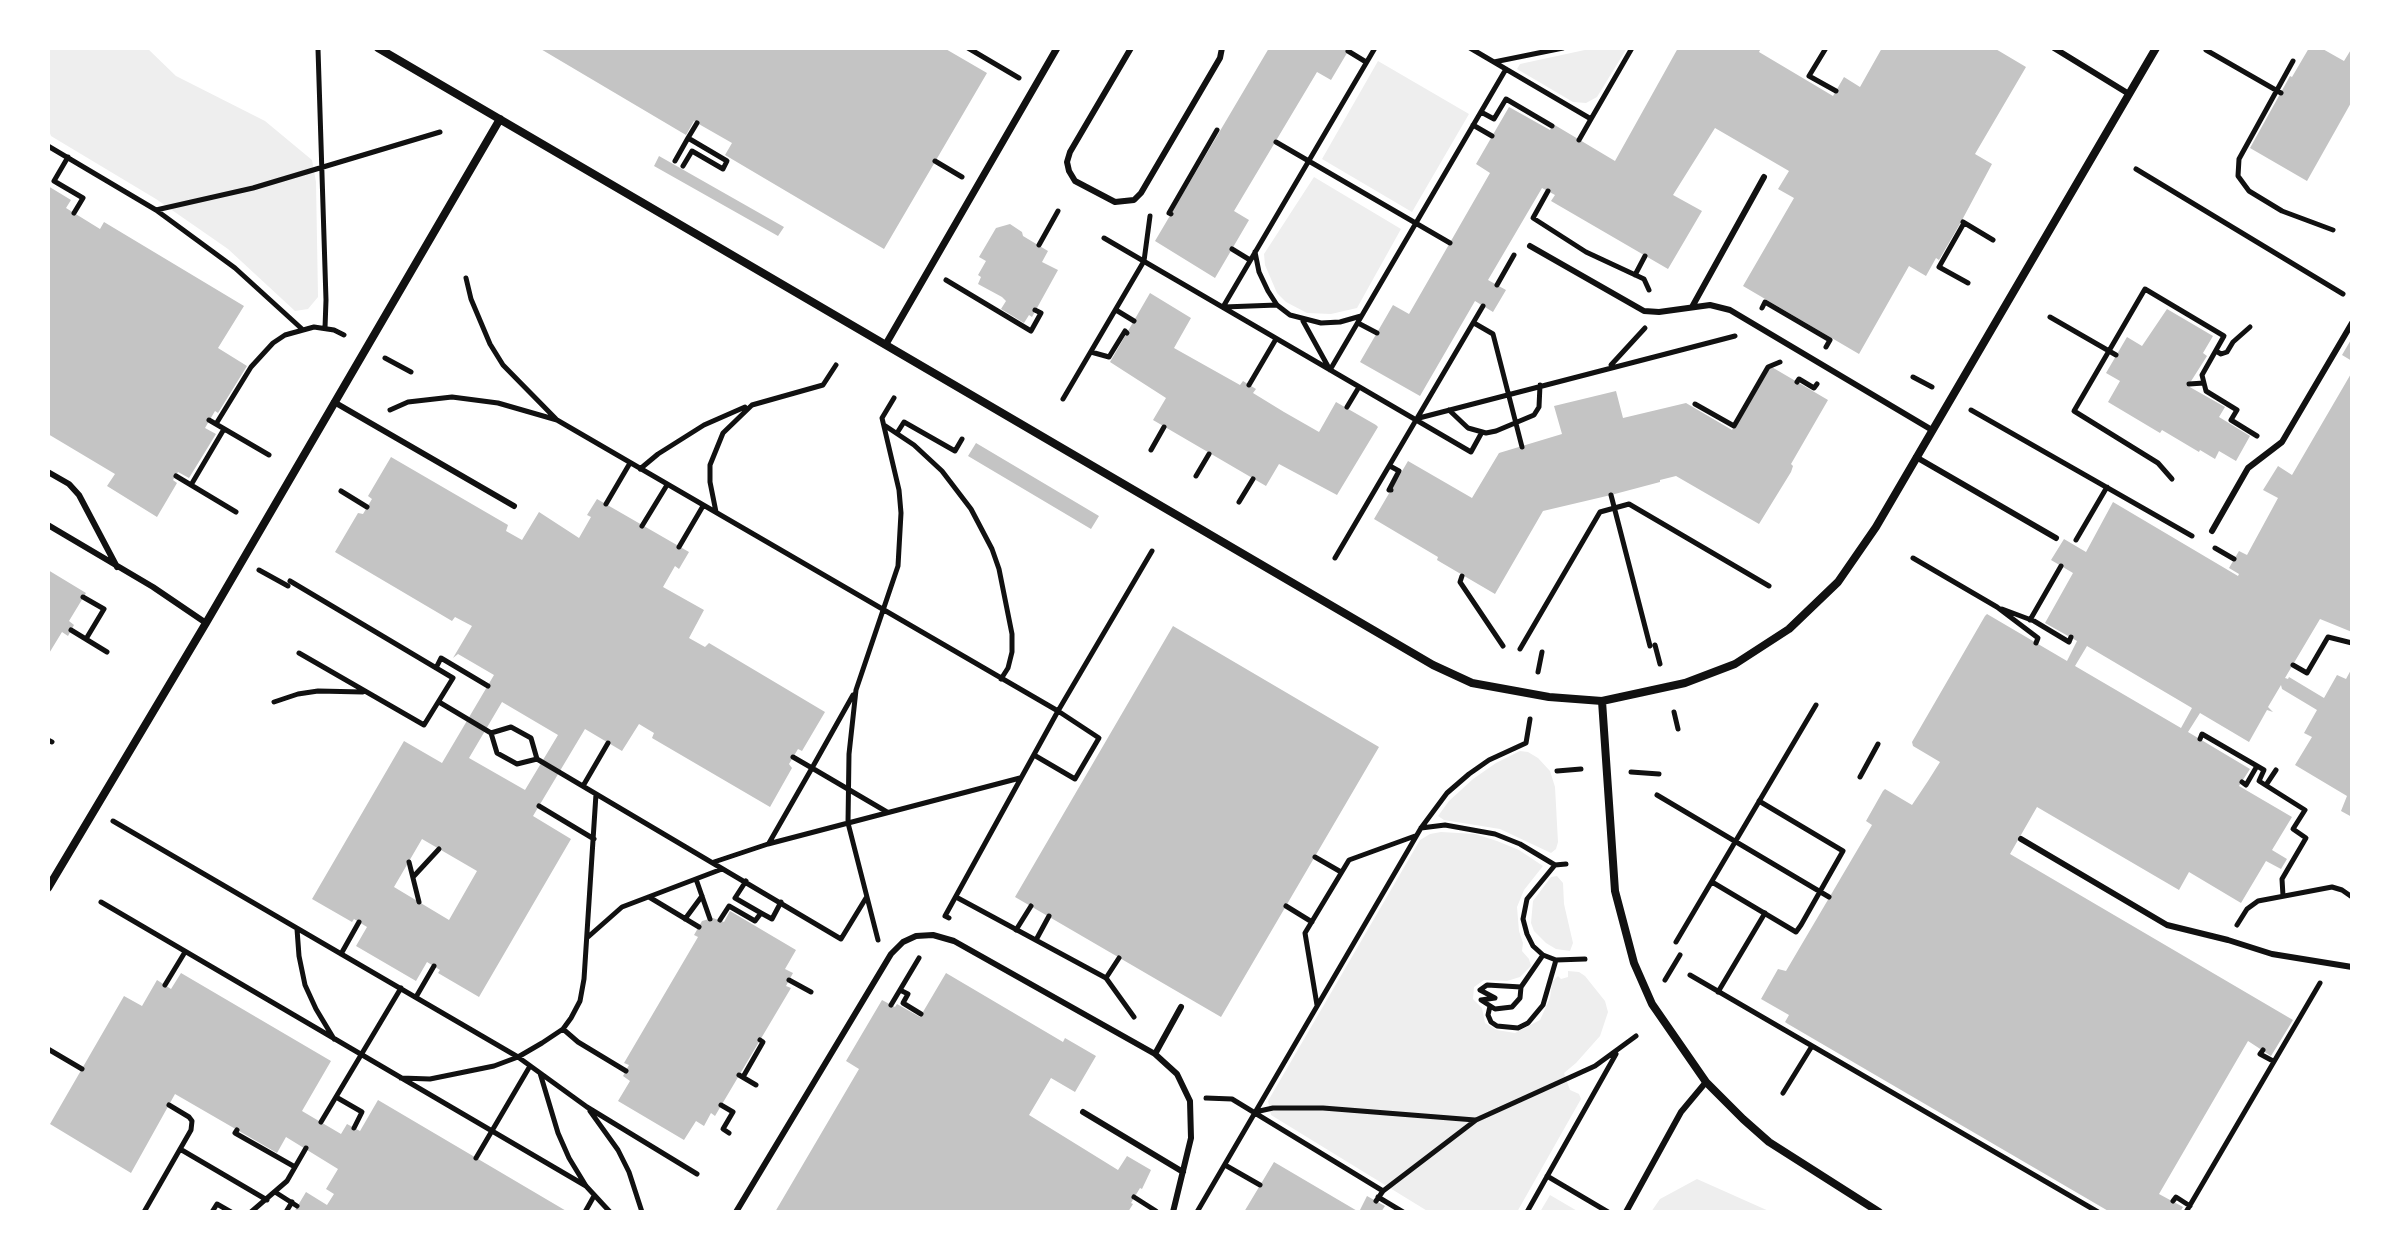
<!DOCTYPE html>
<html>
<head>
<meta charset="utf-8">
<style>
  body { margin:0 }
  #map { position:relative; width:2400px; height:1260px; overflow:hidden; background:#fff; font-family:"PT Serif",serif }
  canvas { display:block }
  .frame { position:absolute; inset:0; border:50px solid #fff; pointer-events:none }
</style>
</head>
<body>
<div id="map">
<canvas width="2400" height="1260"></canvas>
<div class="frame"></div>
</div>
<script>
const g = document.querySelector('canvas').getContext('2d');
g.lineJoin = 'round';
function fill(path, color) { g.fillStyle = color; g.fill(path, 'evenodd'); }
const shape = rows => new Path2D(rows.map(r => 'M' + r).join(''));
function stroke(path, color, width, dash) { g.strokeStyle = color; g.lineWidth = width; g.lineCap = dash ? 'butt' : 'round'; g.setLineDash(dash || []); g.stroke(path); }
fill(shape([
  [48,48,147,48,176,76,265,121,312,160,316,182,318,297,308,309,295,311,228,249,156,199,51,136,48,128],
  [1594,48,1627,48,1597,97,1586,103,1573,102,1517,69,1520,64],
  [1378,61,1469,114,1412,212,1322,159],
  [1314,177,1401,229,1357,308,1331,314,1307,313,1286,302,1277,293,1265,265,1264,254],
  [1520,751,1528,752,1538,758,1550,771,1555,787,1558,842,1556,849,1551,853,1500,829,1444,820,1438,816,1449,801,1473,779,1496,763],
  [1441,832,1475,834,1497,841,1519,850,1543,866,1524,890,1517,907,1519,931,1523,943,1522,951,1529,959,1531,966,1520,977,1507,981,1484,980,1474,987,1473,999,1482,1008,1485,1023,1497,1030,1515,1033,1540,1020,1550,998,1552,982,1558,976,1561,979,1568,977,1568,971,1579,972,1585,976,1605,1001,1608,1012,1600,1036,1576,1063,1564,1073,1570,1090,1579,1094,1581,1099,1517,1212,1429,1212,1271,1115,1268,1101,1420,840,1430,834],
  [1557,876,1563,883,1564,904,1573,943,1570,951,1556,949,1546,943,1534,931,1531,923,1533,901,1551,877],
  [1697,1179,1771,1212,1651,1212,1660,1199],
  [1550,1195,1579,1212,1540,1212]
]), '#eee');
fill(shape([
  [539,48,944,48,987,73,884,249,725,155,732,143,697,123,694,121,686,135],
  [1269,48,1350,48,1331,80,1317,72,1234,211,1249,220,1215,278,1155,241],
  [1678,48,1761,48,1759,52,1833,96,1844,77,1860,87,1882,48,1994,48,2026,67,1975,154,1992,164,1961,222,1939,260,1936,258,1926,276,1909,266,1859,354,1743,286,1794,198,1778,189,1789,171,1715,128,1673,195,1702,211,1668,269,1551,201,1555,195,1542,188,1488,280,1506,290,1493,312,1475,301,1420,396,1360,362,1393,305,1409,314,1490,173,1476,164,1509,107,1550,130,1553,124,1615,161],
  [2309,48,2321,48,2344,61,2352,48,2352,101,2307,181,2250,148,2290,76,2292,77],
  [659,156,784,227,778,236,654,166],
  [48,186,71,200,66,208,100,229,104,222,244,306,218,348,247,366,218,413,215,411,205,428,216,434,189,478,178,472,173,480,177,483,157,517,107,486,115,474,48,434],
  [1010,224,1022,232,1023,236,1048,251,1042,262,1058,270,1032,317,1029,315,1024,323,1001,309,1006,301,1002,297,978,284,981,277,978,275,986,261,979,257,996,228],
  [1150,293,1191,318,1174,348,1240,385,1243,381,1256,389,1253,393,1284,412,1319,432,1336,402,1376,425,1378,427,1337,495,1279,464,1266,486,1153,420,1166,398,1110,362],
  [2167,309,2213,336,2203,353,2207,356,2188,386,2225,407,2219,417,2250,436,2236,461,2219,451,2215,459,2200,450,2199,452,2162,430,2160,433,2108,402,2120,381,2106,373,2127,337,2142,346],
  [2352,338,2352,361,2342,355],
  [1770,366,1828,400,1791,464,1793,466,1791,472,1759,524,1676,476,1660,480,1660,482,1611,495,1543,511,1495,594,1442,563,1437,560,1438,557,1374,519,1408,461,1472,498,1499,453,1562,434,1554,406,1616,391,1623,418,1686,403,1732,430],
  [2352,372,2352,632,2320,619,2285,678,2288,679,2289,677,2324,698,2337,675,2346,679,2352,668,2352,817,2341,811,2347,796,2295,765,2312,737,2304,733,2317,710,2282,689,2281,685,2268,707,2273,712,2267,710,2249,742,2200,713,2188,732,2250,769,2239,786,2292,817,2272,850,2287,859,2281,869,2266,861,2241,903,2189,872,2179,890,2037,807,2010,854,2293,1020,2271,1056,2248,1041,2159,1194,2183,1207,2180,1212,2110,1212,1788,1024,1785,1022,1789,1015,1761,999,1778,969,1786,971,1872,825,1866,821,1883,791,1885,789,1912,805,1928,781,1940,762,1913,746,1912,742,1985,616,1987,614,2067,661,2077,641,2045,623,2073,573,2051,560,2064,539,2086,552,2113,502,2238,576,2239,574,2229,568,2239,551,2247,555,2278,498,2263,490,2278,466,2292,475],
  [2087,646,2192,708,2181,728,2075,666],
  [976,443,1099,516,1091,529,968,456],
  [391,457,508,525,506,531,522,540,539,512,579,538,591,517,587,515,597,499,689,552,679,569,675,566,663,587,704,610,689,638,705,647,709,643,825,712,802,751,798,749,789,764,792,768,770,807,652,738,654,733,639,724,622,751,585,729,533,816,571,839,479,997,438,973,440,970,427,962,416,981,356,946,367,927,354,919,352,922,312,899,404,741,442,763,494,675,458,654,453,658,472,626,455,617,452,621,335,552,358,513,363,514,372,499,368,496],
  [502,702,558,735,525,790,469,758],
  [422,839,477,871,449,920,394,887],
  [48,570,86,593,69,621,74,625,68,636,62,632,48,655],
  [1173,626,1379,747,1221,1017,1015,897],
  [730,911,796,950,785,969,793,973,786,986,791,988,715,1116,711,1113,704,1126,696,1121,684,1140,618,1101,630,1081,623,1076,629,1065,624,1063,698,937,694,935,702,921,713,918,724,922],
  [181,973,331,1061,302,1111,341,1134,347,1124,360,1131,378,1100,568,1212,294,1212,306,1192,327,1205,334,1194,326,1189,338,1169,286,1137,277,1153,175,1094,131,1173,50,1124,124,996,142,1006,157,980,171,989],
  [946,973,1063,1042,1065,1038,1096,1056,1075,1092,1051,1078,1029,1115,1118,1170,1127,1156,1151,1170,1142,1189,1140,1188,1131,1203,1133,1204,1128,1212,775,1212,859,1069,846,1061,882,1000,895,1007,897,1004,920,1017],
  [1274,1162,1359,1212,1367,1196,1385,1206,1381,1212,1244,1212]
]), '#c4c4c4');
stroke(shape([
  [968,48,1019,78],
  [1470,48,1591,119,1632,48],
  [1826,48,1809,76,1836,91],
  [318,49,326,300,325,328],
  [2206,50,2281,93],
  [1348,51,1366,62],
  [2293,61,2239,159,2238,176,2249,191,2282,211,2333,230],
  [1494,62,1563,48],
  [1481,112,1494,119,1506,99,1552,126],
  [1473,125,1492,136],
  [1579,140,1591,119],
  [1276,142,1450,243],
  [48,146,156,210,235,268,302,329],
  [68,157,54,181,83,198,74,213],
  [675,161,688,138],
  [935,161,962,177],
  [683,166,692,151,723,169,727,161,688,138,697,123],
  [2136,169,2343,294],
  [1548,191,1533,218,1586,252,1644,279,1649,290],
  [156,210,253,188,440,132],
  [1171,214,1169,213,1217,130],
  [1963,222,1993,240],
  [1964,223,1939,267,1968,283],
  [1104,238,1471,452,1482,432],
  [1039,245,1058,211],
  [1232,249,1250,260],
  [1255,252,1259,272,1268,291,1277,305,1290,315,1321,323,1340,322,1361,316],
  [1635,275,1645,256],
  [466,278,471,299,490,344,503,365,556,419],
  [946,280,1031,331,1041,313,1035,310],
  [1497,285,1514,255],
  [1223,307,1375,48],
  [1224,307,1277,305],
  [1762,308,1765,302,1830,340,1826,347],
  [1116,310,1134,321],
  [2050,317,2116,355],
  [1303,321,1330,370,1506,69],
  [1358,323,1377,333],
  [1474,323,1493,334,1522,447],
  [2216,351,2221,354,2227,352,2233,342,2250,327],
  [1091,352,1109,357,1125,331,1127,333],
  [385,358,411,372],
  [1611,365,1645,328],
  [1913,377,1932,387],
  [1797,382,1799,379,1814,388,1817,384],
  [2189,384,2204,383],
  [1249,385,1276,339],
  [1063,399,1144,261,1150,216],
  [1695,404,1734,426,1768,367,1780,362],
  [1347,407,1359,387],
  [390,410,408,402,452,397,498,403,557,420,1058,711,1099,738,1075,779,1034,755],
  [1449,410,1468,428,1486,433,1496,431,1534,415,1539,407,1540,385],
  [1971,410,2192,536],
  [1419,418,1735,336],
  [209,420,269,455],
  [216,424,251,367,273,343,285,335,314,327,334,330,344,335],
  [884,425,914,445,942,471,971,509,992,549,999,569,1012,634,1012,652,1008,668,1001,679],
  [897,433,904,422,955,451,962,439],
  [1151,450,1164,427],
  [1390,466,1399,471,1389,490,1391,490],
  [640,469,658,454,704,425,745,407],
  [176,476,236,512],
  [1196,476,1209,454],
  [2172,479,2158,463,2074,411,2145,289,2224,336,2202,375,2206,391,2237,410,2231,420,2257,436],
  [191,485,224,429],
  [341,491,367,507],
  [1611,495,1650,646],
  [1239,502,1253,479],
  [606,504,630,463],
  [716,512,710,482,710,465,723,433,752,405,823,385,836,365],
  [642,526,667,485],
  [2076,540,2107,487],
  [679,547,703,506],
  [2215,548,2234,559],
  [1335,558,1483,306],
  [1913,558,1997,607,2038,638,2036,643],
  [259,570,288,586],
  [1462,576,1460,582,1503,646],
  [290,581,453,678,424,725,299,653],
  [83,597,104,609,86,639],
  [2002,609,2034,621,2069,642,2071,637],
  [2030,620,2061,566],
  [71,630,107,652],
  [1655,645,1660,664],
  [1520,649,1600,512,1629,504,1769,586],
  [2293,665,2307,673,2328,637,2352,643],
  [436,668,441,658,488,686],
  [1538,672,1542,652],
  [274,702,298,694,318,691,363,692],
  [439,702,491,733,497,753,517,764,537,759],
  [1674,712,1678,729],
  [491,733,511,727,531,738,537,759,841,939,866,898],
  [2200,739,2202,734,2264,770,2259,781,2305,810,2293,829,2306,838,2282,879,2283,896],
  [48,740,52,742],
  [793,757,812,768,853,695],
  [1557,771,1581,769],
  [1631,772,1659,774],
  [1860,777,1878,744],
  [2242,782,2246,785,2257,766],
  [2266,785,2276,770],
  [583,786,608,743],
  [1657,795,1829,897],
  [539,806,594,839],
  [113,821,518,1057,587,1107,697,1174],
  [1421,828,1445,825,1495,834,1520,844,1555,865,1566,864],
  [769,843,812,768,887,812],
  [1315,857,1341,872],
  [409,862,419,902],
  [714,862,768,844,1020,778],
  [1555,865,1527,899,1523,919,1527,934,1533,946,1543,955,1556,960,1585,959],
  [414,876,439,849],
  [696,879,710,919],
  [1712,882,1796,932,1801,925,1843,851,1759,801],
  [649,897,699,927],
  [956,897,1106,978,1134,1017],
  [101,902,586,1186],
  [1286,906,1312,922],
  [761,913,772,919,781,902],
  [949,918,945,916,1058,711,1152,551],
  [685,919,702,896],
  [720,920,729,906,755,921,761,913,735,898,746,881],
  [2237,925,2247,909,2258,901,2332,887,2342,890,2352,897],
  [297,929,299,956,305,985,316,1009,334,1039],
  [1016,930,1031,906],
  [588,937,622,907,722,869],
  [878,940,848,823,849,754,856,690,898,566,901,513,899,490,882,418,894,398],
  [1036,940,1049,916],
  [1676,942,1816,705],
  [341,954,359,922],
  [1690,975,2098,1212],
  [1106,978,1119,958],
  [789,980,811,992],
  [1665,980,1680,955],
  [165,985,185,952],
  [1521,987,1487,985,1480,990,1495,998,1481,1000,1495,1009,1512,1007,1520,998,1521,987,1543,955],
  [900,990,908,994,903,1003,921,1014],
  [1718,992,1765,913],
  [416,997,434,966],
  [891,1005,919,958],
  [1317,1005,1305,933,1349,860,1415,836],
  [1490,1006,1488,1015,1491,1022,1497,1026,1518,1028,1528,1023,1543,1005,1556,960],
  [563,1029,578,1042,626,1071],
  [48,1049,82,1069],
  [2263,1050,2260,1054,2273,1061],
  [540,1073,558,1133,569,1158,586,1186,610,1212],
  [739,1075,756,1085],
  [743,1077,763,1042,760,1040],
  [401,1078,430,1079,494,1066,518,1057,542,1043,563,1029,571,1018,580,1001,584,979,596,794],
  [1783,1093,1812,1046],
  [336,1097,362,1112,354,1128],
  [1206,1098,1232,1099,1383,1191],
  [721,1105,733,1112,723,1129,729,1133],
  [590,1111,618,1150,629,1172,642,1212],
  [1255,1112,1273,1108,1323,1108,1475,1120],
  [321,1122,401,988],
  [237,1130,235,1133,295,1167],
  [180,1149,267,1200],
  [476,1158,530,1066],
  [1225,1165,1260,1185],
  [1547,1176,1608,1212],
  [275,1192,297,1206],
  [1134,1197,1156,1211],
  [1378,1197,1403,1212],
  [1376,1201,1383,1191,1476,1120,1595,1066,1636,1036],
  [2173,1201,2176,1197,2190,1206],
  [144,1212,191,1130,192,1121,189,1117,169,1105],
  [212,1212,217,1204,231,1212],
  [251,1212,287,1181,306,1148],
  [286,1212,292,1202],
  [585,1212,594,1196],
  [1197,1212,1421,828,1447,793,1469,774,1489,760,1526,743,1530,719],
  [1527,1212,1616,1054],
  [2186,1212,2320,983]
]), '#111', 5);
stroke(shape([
  [1131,48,1070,152,1067,162,1069,171,1075,181,1115,202,1134,200,1141,193,1220,58,1222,48],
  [2054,48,2129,94],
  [1530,246,1644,311,1659,312,1710,305,1730,310,1932,430],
  [1692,307,1764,177],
  [334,402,514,506],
  [1916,457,2056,538],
  [48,472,69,484,79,495,117,567],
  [48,525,153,587,206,623],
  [2212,531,2248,468,2282,442,2352,323],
  [2021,839,2167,925,2228,940,2272,954,2352,967],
  [1155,1054,1181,1007],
  [1083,1112,1183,1172],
  [736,1212,891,954,903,942,916,936,933,935,954,941,1155,1054,1177,1074,1190,1101,1191,1138,1173,1212],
  [1626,1212,1681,1112,1706,1082]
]), '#111', 6);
stroke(shape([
  [886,344,1057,48]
]), '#111', 7);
stroke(shape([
  [378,48,1433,665,1472,683,1549,697,1602,701,1685,683,1735,664,1789,629,1838,582,1876,527,2156,48],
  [1602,701,1615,891,1634,963,1652,1004,1706,1082,1743,1119,1769,1142,1879,1212],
  [48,888,206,623,500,119]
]), '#111', 8);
</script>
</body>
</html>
